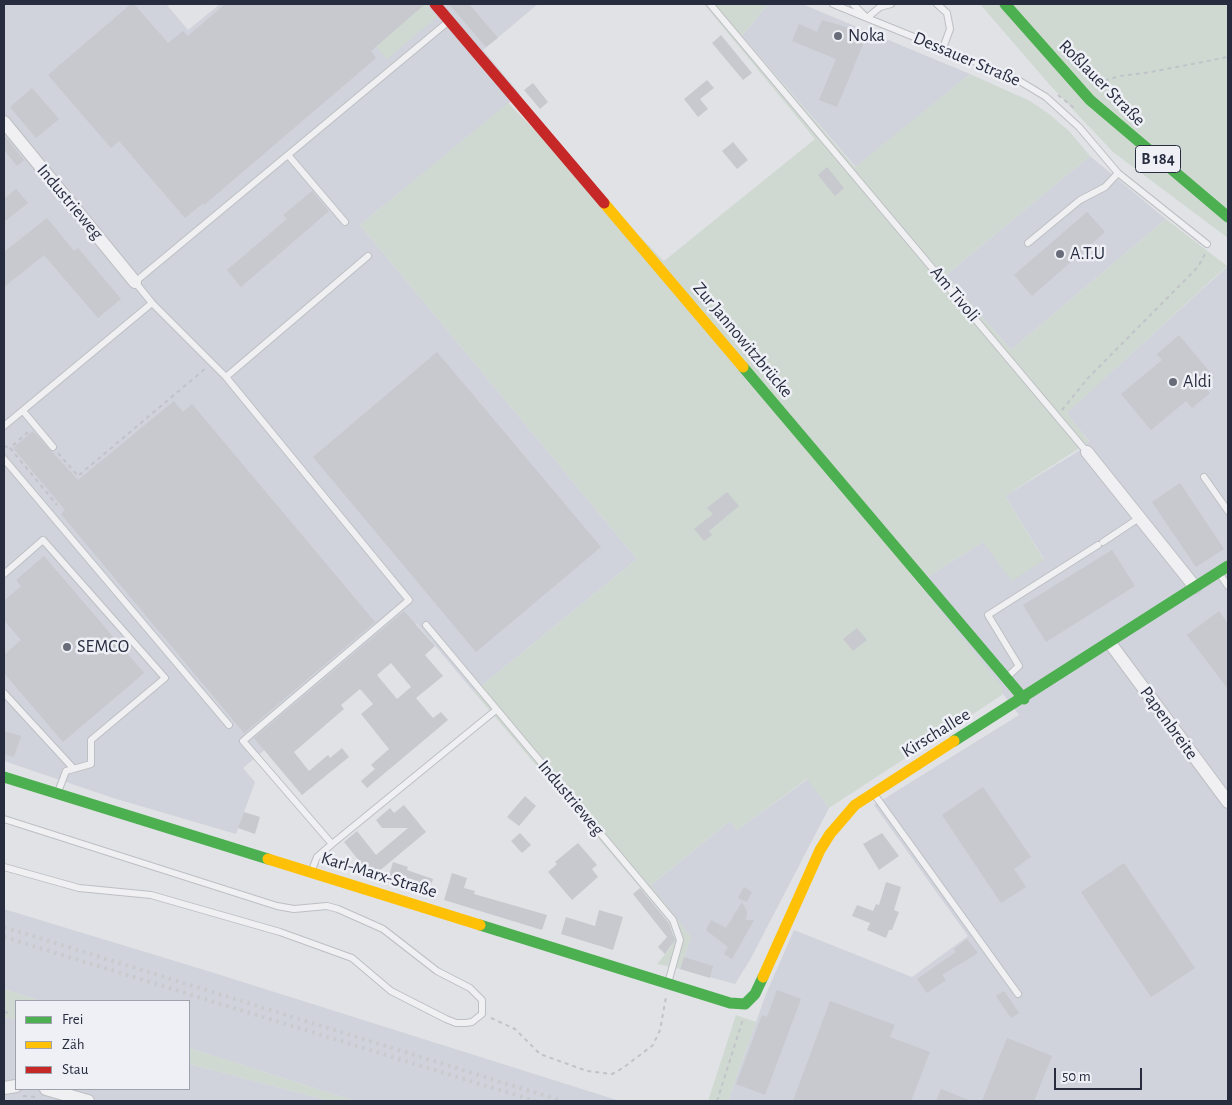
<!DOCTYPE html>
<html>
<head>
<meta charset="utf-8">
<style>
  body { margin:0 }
  #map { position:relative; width:1232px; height:1105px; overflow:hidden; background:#e0e2e6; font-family:"Alegreya Sans",sans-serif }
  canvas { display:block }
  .frame { position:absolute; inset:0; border:5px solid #272c3f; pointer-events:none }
  .legend { position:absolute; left:15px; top:1000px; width:175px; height:90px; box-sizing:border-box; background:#eef0f6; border:1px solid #9ea2ad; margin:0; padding:6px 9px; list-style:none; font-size:15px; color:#272c3f }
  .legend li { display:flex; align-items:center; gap:10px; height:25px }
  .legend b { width:25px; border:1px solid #9ea2ad }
  .scale { position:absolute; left:1054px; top:1068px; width:88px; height:22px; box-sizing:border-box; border:2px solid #272c3f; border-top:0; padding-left:6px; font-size:15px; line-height:18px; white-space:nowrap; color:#272c3f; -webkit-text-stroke:4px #eef0f6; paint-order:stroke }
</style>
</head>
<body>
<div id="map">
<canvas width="1232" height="1105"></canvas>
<div class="frame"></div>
<ul class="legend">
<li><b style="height:6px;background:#4caf50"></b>Frei</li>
<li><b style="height:6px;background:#ffc107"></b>Zäh</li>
<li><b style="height:6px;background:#c62828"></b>Stau</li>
</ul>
<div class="scale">50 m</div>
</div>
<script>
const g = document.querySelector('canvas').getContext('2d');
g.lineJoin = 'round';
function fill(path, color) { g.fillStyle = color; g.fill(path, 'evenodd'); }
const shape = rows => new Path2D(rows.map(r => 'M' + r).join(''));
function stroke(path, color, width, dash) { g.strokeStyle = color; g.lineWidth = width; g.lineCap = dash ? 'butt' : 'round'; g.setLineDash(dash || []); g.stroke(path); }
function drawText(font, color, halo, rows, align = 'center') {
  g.font = font + ' "Alegreya Sans",sans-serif'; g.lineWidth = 5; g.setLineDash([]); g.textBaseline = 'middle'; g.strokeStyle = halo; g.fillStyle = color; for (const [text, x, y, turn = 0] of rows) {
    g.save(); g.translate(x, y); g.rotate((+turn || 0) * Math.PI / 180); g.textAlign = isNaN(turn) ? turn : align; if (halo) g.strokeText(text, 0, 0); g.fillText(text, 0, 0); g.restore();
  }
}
fill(shape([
  [4,4,166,4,188,30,220,4,538,4,483,50,520,94,360,225,637,559,474,692,416,623,243,768,255,782,236,834,113,798,4,761],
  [768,4,802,4,970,74,856,167,742,36],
  [1090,156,1166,219,1011,350,946,275],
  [1228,266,1228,1101,728,1101,766,994,794,930,912,977,968,936,874,805,1019,715,918,583,983,542,1044,559,1005,496,1077,452,1089,441,1066,413],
  [808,779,829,808,750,960,735,984,680,969,691,937,650,886,730,821,737,830],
  [4,909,211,972,620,1101,355,1101,189,1048,189,1001,41,1001,4,989],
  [4,1017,16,1019,16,1089,189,1089,189,1064,331,1101,4,1101]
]), '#d0d3db');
fill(shape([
  [340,4,426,4,437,17,387,59],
  [704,4,768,4,742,36,855,167,970,74,1030,101,1049,114,1069,131,1090,156,946,275,1011,350,1166,219,1227,266,1067,413,1089,442,1005,496,1044,560,1012,581,983,542,918,583,1002,687,1002,695,829,808,807,779,737,830,730,821,651,885,691,937,680,969,657,964,671,947,674,935,670,923,474,692,637,559,360,225,508,103,664,261,815,139],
  [980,4,1228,4,1228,238,1113,152,1049,84],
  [4,989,41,1001,16,1001,16,1019,4,1017],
  [736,1015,756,1022,728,1101,708,1101],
  [189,1048,355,1101,331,1101,189,1064]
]), '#cfd9d1');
fill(shape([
  [131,4,134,4,168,43,183,31,188,36,225,4,425,4,371,51,376,58,204,205,203,203,185,218,119,141,111,148,48,75],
  [449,4,469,4,498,38,486,47],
  [822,20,850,28,849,30,866,37,837,107,819,100,836,59,792,41,799,24,817,32],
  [721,35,752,73,743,80,712,43],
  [707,80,714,88,700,99,708,109,698,117,684,99],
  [533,83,548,102,540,109,524,90],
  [32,88,59,119,36,138,10,107],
  [4,135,24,160,17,166,4,150],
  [733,142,748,160,737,169,722,151],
  [827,167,844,188,835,196,818,175],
  [16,189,28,203,4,222,4,199],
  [312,191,329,211,241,287,227,270,287,219,283,215],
  [1087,212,1105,232,1032,296,1014,275],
  [47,218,74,251,78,248,121,299,98,318,44,255,4,287,4,252],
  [1179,335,1214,377,1204,386,1210,393,1192,408,1186,401,1151,430,1121,394,1162,360,1157,354],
  [437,352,601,547,476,652,313,457],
  [174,401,183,412,192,404,375,622,244,733,61,514,65,510,13,448,33,431,78,480],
  [1180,483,1224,549,1196,567,1152,502],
  [727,492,739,506,709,531,712,535,704,541,694,529,713,514,707,508],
  [1112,550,1135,586,1046,642,1023,605],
  [44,556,144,673,63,742,4,673,4,655,21,640,4,620,4,601,21,586,16,580],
  [404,611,435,646,425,655,443,676,416,698,433,718,441,712,448,720,367,788,361,781,375,769,371,765,389,749,361,714,373,704,360,689,341,705,344,709,294,752,309,771,328,755,330,758,342,748,349,757,302,795,254,738],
  [391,663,411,687,397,699,377,675],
  [1219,611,1228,624,1228,689,1187,635],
  [857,628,867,640,853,651,843,639],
  [4,731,21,736,14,757,4,754],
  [983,787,1031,857,1014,869,1026,887,1001,903,942,815],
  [525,796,536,806,519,826,507,817],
  [404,805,426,832,372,877,344,842,357,831,376,855,408,828,382,828,376,820,390,808,394,813],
  [244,812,260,817,255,834,238,828],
  [520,833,531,845,522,853,511,841],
  [882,833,899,856,879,870,863,844],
  [578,843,597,865,592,869,598,877,572,900,548,872,557,864,555,862],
  [393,862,408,867,407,870,433,879,428,893,387,882],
  [1124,863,1195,968,1151,997,1081,892],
  [452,873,467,878,464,888,475,891,474,894,547,915,542,930,444,900],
  [886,882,901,887,894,910,899,912,892,930,889,930,886,938,867,930,870,923,852,916,857,905,873,911,876,904,879,905],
  [744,887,752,892,747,902,738,898],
  [640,888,669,923,675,940,665,954,658,947,667,937,633,894],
  [742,902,747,912,746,920,754,920,732,959,724,954,728,947,706,930,711,920,726,928],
  [599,910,623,917,613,950,561,934,566,917,595,926],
  [967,939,978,953,942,975,946,980,927,993,917,979,956,952,954,949],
  [684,957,713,966,710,978,680,969],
  [777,990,801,999,765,1095,736,1084,762,1015,767,1017],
  [1004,991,1019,1013,1011,1018,996,996],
  [830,1001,895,1025,890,1037,930,1052,911,1101,793,1101],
  [1007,1038,1052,1056,1034,1101,982,1101],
  [941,1089,971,1101,936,1101]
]), '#c7c9ce');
const lane = shape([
  [710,4,1087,452],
  [833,4,867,18,880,7,891,4],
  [853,4,867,18,1013,77,1046,97,1079,127,1118,173,1207,244],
  [937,4,947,13,950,29,943,48],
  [288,155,345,222],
  [1028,243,1080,200,1105,187,1118,173],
  [226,377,368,256],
  [23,411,53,447],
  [4,426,152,303],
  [4,459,229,725],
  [1204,477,1228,511],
  [1103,542,1139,518],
  [1219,573,1228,586],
  [4,574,43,540,165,678,91,740,91,764,66,771,58,792],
  [426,625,673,920,680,940,668,983],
  [1007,677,1019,666,988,615,1098,545],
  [4,693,73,768],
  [874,794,1018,994],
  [4,819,277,906,294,909,327,906,338,909,383,929,437,971,470,988,482,1000,482,1014,472,1022,466,1023,456,1023,446,1019,391,991,352,958,280,932,151,895,79,888,4,867],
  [332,844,243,741,409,600,226,377,152,303,135,282,449,21],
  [311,872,317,857,332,844,496,710]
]);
const street = shape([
  [4,122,135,282],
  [1087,452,1195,587],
  [1110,643,1228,802],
  [4,1088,16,1086],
  [46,1089,88,1101]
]);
stroke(lane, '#bdbfc3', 8);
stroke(street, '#bdbfc3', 14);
stroke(shape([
  [1098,85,1104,81,1119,76,1151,72,1228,57],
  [1058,95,1074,108],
  [1062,410,1088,378,1198,267,1206,252],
  [28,432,10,448,57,505],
  [4,446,10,448],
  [58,453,78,476,206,368],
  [4,1012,9,1013],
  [491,1018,515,1029,540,1054,587,1071,612,1074,623,1068,653,1045,660,1030,666,997],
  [23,1096,36,1097],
  [717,1101,743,1019]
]), '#c2c3c9', 2, [4, 4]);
stroke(lane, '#f0f0f2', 6);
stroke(street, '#f0f0f2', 12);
stroke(shape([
  [1005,4,1090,100,1228,217],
  [743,367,1024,699],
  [954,741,1228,566],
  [4,777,268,859],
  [480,925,730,1003,745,1004,755,994,763,977]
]), '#4caf50', 11);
stroke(shape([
  [604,203,743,367],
  [268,859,480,925],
  [763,977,820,850,830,834,855,805,954,741]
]), '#ffc107', 11);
stroke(shape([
  [435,4,604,203]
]), '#c62828', 11);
stroke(shape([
  [4,927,562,1101],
  [4,937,535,1101]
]), '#c9cacd', 4, [2.5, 5]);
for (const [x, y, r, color] of [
  [838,36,5,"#686c79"],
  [1060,254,5,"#686c79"],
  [1173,382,5,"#686c79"],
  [67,647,5,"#686c79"]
]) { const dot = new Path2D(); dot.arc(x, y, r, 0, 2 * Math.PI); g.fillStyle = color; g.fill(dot); stroke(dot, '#eef0f6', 2); }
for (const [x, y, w] of [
  [1158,159,45]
]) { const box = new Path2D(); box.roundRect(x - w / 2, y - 13.5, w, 27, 4); g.fillStyle = '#eef0f6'; g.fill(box); stroke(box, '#272c3f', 1); }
drawText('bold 16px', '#272c3f', null, [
  ["B 184",1158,159]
]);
drawText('18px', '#272c3f', '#eef0f6', [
  ["Noka",848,36],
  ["A.T.U",1070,254],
  ["Aldi",1183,382],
  ["SEMCO",77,647]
], 'left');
drawText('18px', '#272c3f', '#eef0f6', [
  ["Dessauer Straße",967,59,23],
  ["Roßlauer Straße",1102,83,45],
  ["Industrieweg",70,202,50],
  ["Am Tivoli",955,294,50],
  ["Zur Jannowitzbrücke",743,340,50],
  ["Papenbreite",1169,723,54],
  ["Kirschallee",936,733,-32],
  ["Industrieweg",571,798,50],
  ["Karl-Marx-Straße",379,875,17]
]);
</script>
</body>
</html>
